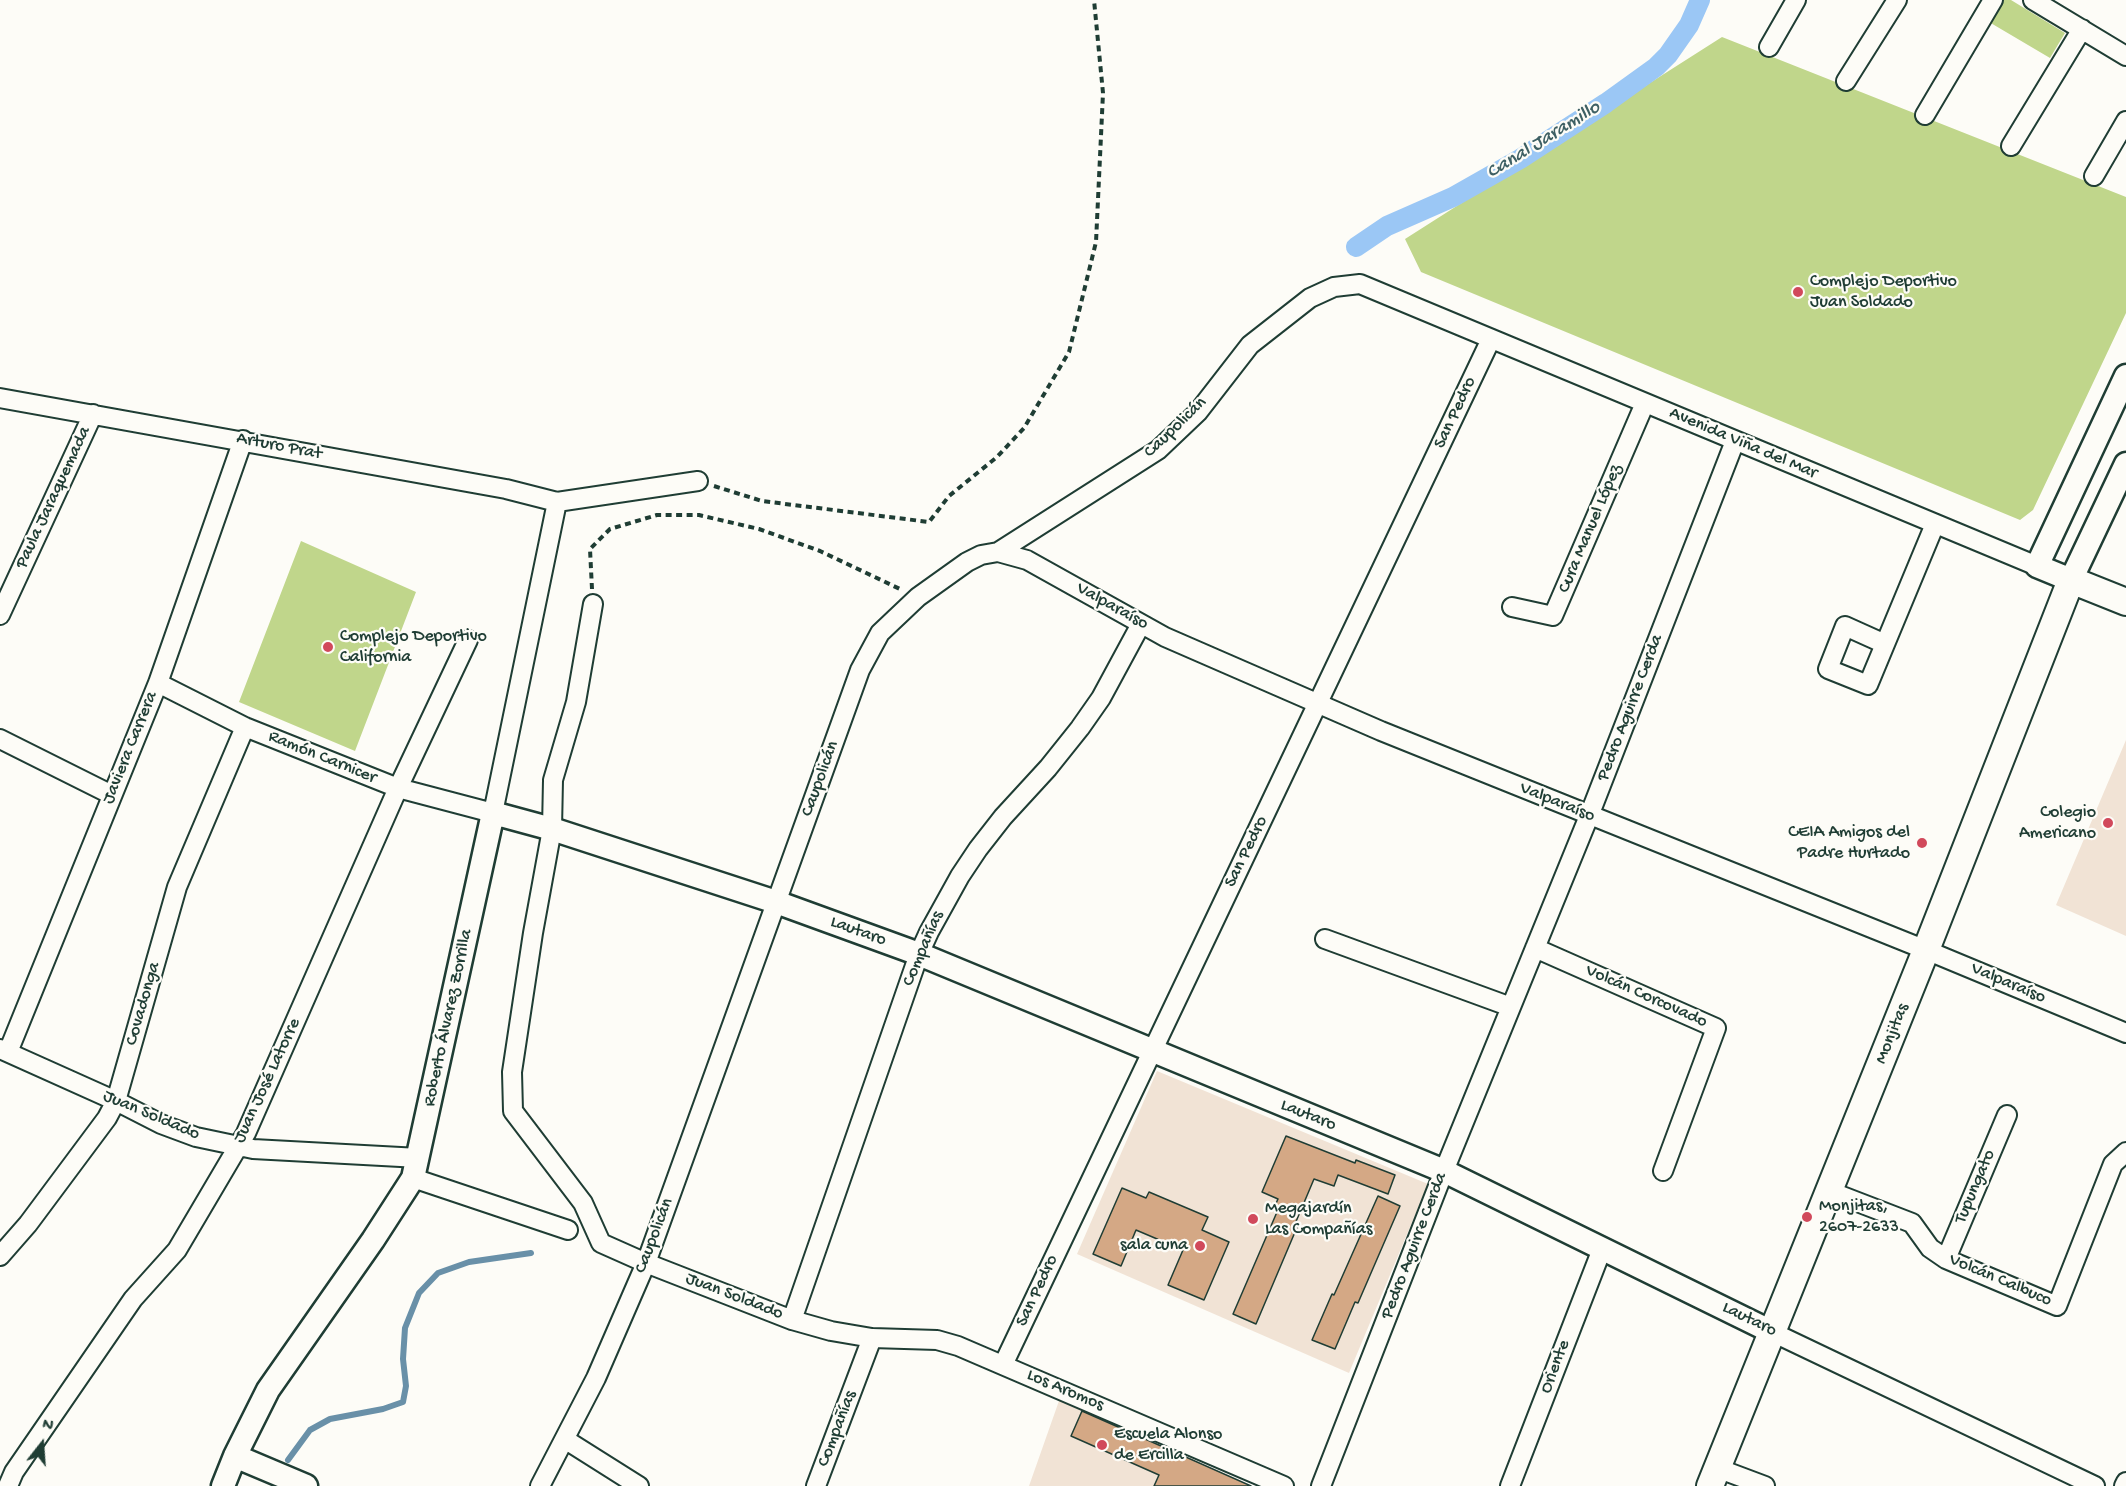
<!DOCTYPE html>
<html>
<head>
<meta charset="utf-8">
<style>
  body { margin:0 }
  #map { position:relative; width:2126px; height:1486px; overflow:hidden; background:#fdfcf7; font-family:"Gochi Hand",sans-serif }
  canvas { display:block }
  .north { position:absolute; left:12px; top:1414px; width:60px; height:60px; -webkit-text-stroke:4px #fdfcf7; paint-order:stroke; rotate:17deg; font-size:16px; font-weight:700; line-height:24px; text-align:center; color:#1f3d34 }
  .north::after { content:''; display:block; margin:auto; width:21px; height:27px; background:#1f3d34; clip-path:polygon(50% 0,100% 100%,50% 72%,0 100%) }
</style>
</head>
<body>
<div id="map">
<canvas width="2126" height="1486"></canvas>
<div class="north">N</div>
</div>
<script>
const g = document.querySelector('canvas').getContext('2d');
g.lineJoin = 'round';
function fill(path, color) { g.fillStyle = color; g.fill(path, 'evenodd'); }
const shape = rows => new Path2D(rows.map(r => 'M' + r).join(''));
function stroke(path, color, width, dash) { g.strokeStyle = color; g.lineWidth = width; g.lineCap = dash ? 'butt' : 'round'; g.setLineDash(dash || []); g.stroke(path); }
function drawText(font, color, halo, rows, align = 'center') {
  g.font = font + ' "Gochi Hand",sans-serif'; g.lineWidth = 4.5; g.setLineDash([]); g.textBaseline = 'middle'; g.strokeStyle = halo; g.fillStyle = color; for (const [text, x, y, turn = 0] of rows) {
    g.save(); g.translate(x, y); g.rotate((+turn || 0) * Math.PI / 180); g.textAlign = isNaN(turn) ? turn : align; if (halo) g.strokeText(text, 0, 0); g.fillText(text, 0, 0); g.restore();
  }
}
fill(shape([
  [2126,740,2126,936,2056,905],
  [1157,1071,1428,1184,1349,1373,1077,1254],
  [1060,1398,1170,1450,1251,1486,1029,1486]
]), '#f1e3d5');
fill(shape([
  [2003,0,2011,0,2065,33,2050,58,1989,22],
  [1722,37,2126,197,2126,313,2033,510,2020,520,1421,272,1405,239],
  [301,541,416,592,355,751,239,702]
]), '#c0d68b');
stroke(shape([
  [288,1460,310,1430,330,1419,383,1409,403,1402,406,1386,403,1359,405,1328,419,1293,438,1273,469,1262,531,1253]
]), '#6990a8', 6);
stroke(shape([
  [1356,247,1387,226,1453,197,1520,159,1606,103,1656,67,1668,55,1689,25,1700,0]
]), '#9bc7f5', 20);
const building = shape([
  [1286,1136,1355,1163,1356,1160,1395,1175,1388,1194,1338,1175,1334,1186,1314,1179,1295,1224,1298,1225,1256,1324,1233,1314,1277,1212,1273,1210,1278,1199,1262,1192,1286,1136],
  [1122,1188,1146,1198,1149,1192,1208,1217,1202,1230,1229,1242,1204,1300,1168,1285,1183,1250,1136,1230,1121,1266,1093,1254,1122,1188],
  [1378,1196,1400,1206,1358,1303,1355,1302,1335,1349,1312,1340,1332,1294,1334,1295,1378,1196],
  [1082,1411,1152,1442,1251,1486,1154,1486,1159,1475,1071,1436,1082,1411]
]);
fill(building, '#d4a885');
stroke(building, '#1f3d34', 1.5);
const minor = shape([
  [2033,0,2126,56],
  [1769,47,1796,0],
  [1846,81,1897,0],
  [1925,115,1993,0],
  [2011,146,2082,29],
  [2094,176,2126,121],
  [0,398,506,489,557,502,698,481],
  [998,552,1027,560,1165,637,1381,731,1926,950,2126,1033],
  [593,604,576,702,553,780,552,829,533,933,512,1072,513,1111,583,1203,601,1243,646,1263,792,1320,831,1331,872,1338,937,1340,958,1346,1284,1486],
  [1512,607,1553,616,1645,403],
  [0,615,93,414],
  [1885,644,1845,626,1828,669,1868,685,1935,524],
  [158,683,245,727,398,788,493,813,557,502],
  [0,739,112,795],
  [1325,939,1511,1007],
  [1535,948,1716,1028,1663,1171],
  [0,1049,116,1101,161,1124,196,1137,253,1149,419,1158],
  [8,1052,158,683,243,440],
  [413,1178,568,1230],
  [1829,1191,1912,1223,1930,1248,1946,1259,2057,1306,2113,1164,2126,1152],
  [0,1256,28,1224,107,1118,116,1101,177,887,245,727],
  [1946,1259,2007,1115],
  [792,1320,919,954,929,932,960,876,978,849,1003,817,1048,768,1080,728,1101,698,1141,624],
  [1772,1332,2095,1486],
  [1003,1365,1491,339],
  [566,1440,639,1486],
  [1717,1468,1765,1486],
  [8,1486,14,1472,133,1299,177,1250,246,1133,398,788,468,640],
  [540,1486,596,1378,646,1263,842,720,860,670,880,633,918,597,967,562,981,555,998,552,1158,450,1198,412,1250,345,1310,298,1334,287,1360,284,2037,566],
  [816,1486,872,1338],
  [1321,1486,1444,1171,1589,816,1735,441],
  [1510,1486,1602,1249],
  [2124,1486,2126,1482]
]);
const tertiary = shape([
  [2126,376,2037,566,2071,580,2126,464],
  [235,1456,306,1486],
  [223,1486,235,1456,268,1390,373,1240,413,1178,493,813,552,829,776,902,919,954,1444,1171,1772,1332]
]);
const secondary = shape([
  [1710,1486,1926,950,2071,580,2126,602]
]);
stroke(minor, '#1f3d34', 22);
stroke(tertiary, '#1f3d34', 27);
stroke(secondary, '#1f3d34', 30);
stroke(shape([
  [714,486,762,501,929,522,949,496,997,457,1024,428,1069,352,1096,242,1103,93,1094,0],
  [592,589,590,549,610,529,657,515,699,515,759,529,820,551,902,590]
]), '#1f3d34', 4, [6, 4.5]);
stroke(minor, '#fdfcf7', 18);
stroke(tertiary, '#fdfcf7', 22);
stroke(secondary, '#fdfcf7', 26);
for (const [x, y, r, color] of [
  [1798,292,6,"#d1495b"],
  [328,647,6,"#d1495b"],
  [2108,823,6,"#d1495b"],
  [1922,843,6,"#d1495b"],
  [1807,1217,6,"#d1495b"],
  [1253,1219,6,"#d1495b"],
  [1200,1246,6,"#d1495b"],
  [1102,1445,6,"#d1495b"]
]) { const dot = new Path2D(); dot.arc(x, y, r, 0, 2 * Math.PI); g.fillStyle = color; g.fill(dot); stroke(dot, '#fdfcf7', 2); }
drawText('18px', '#1f3d34', '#fdfcf7', [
  ["Complejo Deportivo",1810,282],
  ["Juan Soldado",1810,303],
  ["Complejo Deportivo",340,637],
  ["California",340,658],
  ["Colegio",2096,813,"right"],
  ["Americano",2096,834,"right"],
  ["CEIA Amigos del",1910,833,"right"],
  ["Padre Hurtado",1910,854,"right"],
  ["Monjitas,",1819,1207],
  ["2607-2633",1819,1228],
  ["Megajardín",1265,1209],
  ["Las Compañías",1265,1230],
  ["sala cuna",1188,1246,"right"],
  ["Escuela Alonso",1114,1435],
  ["de Ercilla",1114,1456]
], 'left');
drawText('18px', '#1f3d34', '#fdfcf7', [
  ["San Pedro",1456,413,-65],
  ["Caupolicán",1176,428,-44],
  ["Avenida Viña del Mar",1743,444,23],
  ["Arturo Prat",279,447,11],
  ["Paula Jaraquemada",54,498,-65],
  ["Cura Manuel López",1591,529,-67],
  ["Valparaíso",1112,607,29],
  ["Pedro Aguirre Cerda",1631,708,-69],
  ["Javiera Carrera",131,748,-68],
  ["Ramón Carnicer",322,758,22],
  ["Caupolicán",821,779,-70],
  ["Valparaíso",1557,803,22],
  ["San Pedro",1247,852,-64],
  ["Lautaro",858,932,20],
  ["Compañías",924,949,-67],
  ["Valparaíso",2008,984,23],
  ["Volcán Corcovado",1646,997,24],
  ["Covadonga",144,1004,-74],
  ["Roberto Álvarez Zorrilla",449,1018,-78],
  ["Monjitas",1893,1034,-68],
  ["Juan José Latorre",268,1081,-65],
  ["Juan Soldado",151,1116,23],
  ["Lautaro",1308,1116,22],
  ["Tupungato",1976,1187,-67],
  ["Caupolicán",655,1236,-69],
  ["Pedro Aguirre Cerda",1415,1246,-69],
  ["Volcán Calbuco",2000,1281,23],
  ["San Pedro",1038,1291,-65],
  ["Juan Soldado",734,1297,21],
  ["Lautaro",1749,1320,26],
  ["Oriente",1556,1367,-69],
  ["Los Aromos",1065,1391,23],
  ["Compañías",838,1429,-69]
]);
drawText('italic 20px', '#3e6064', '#fdfcf7', [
  ["Canal Jaramillo",1544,141,-32]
]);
</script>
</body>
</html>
